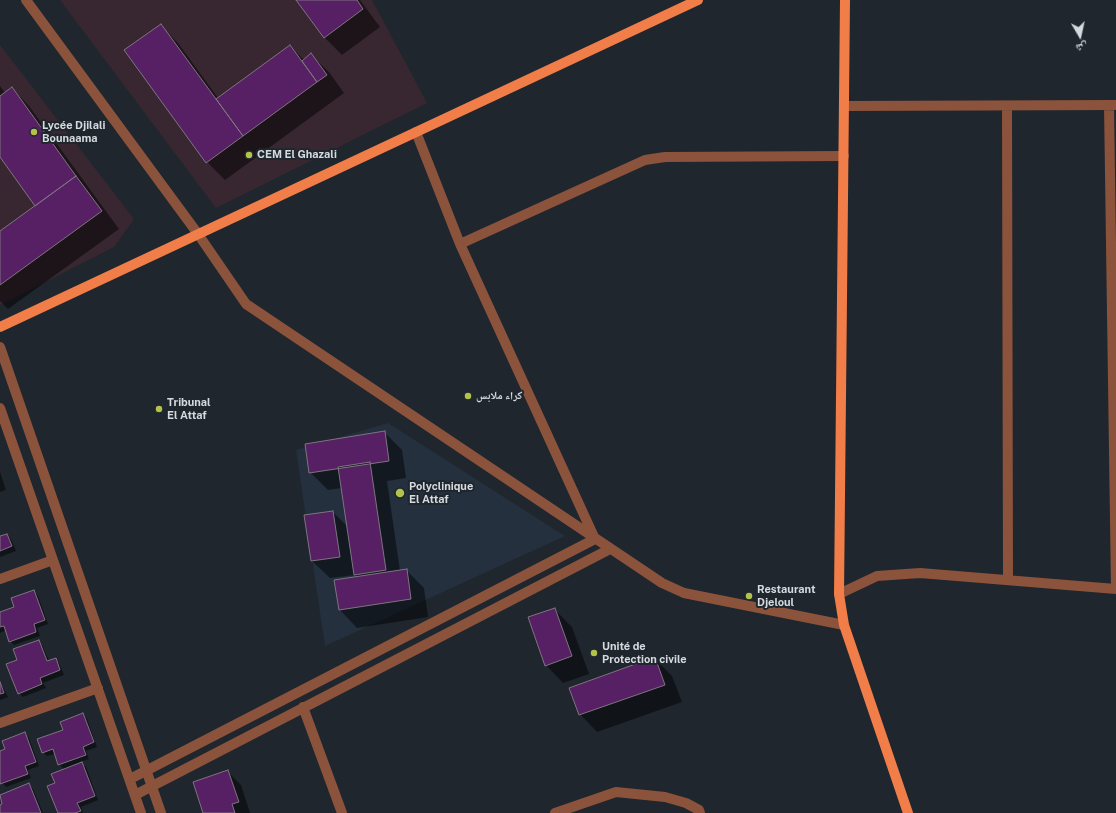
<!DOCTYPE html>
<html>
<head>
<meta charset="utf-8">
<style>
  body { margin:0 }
  #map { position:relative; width:1116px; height:813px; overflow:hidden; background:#1f262e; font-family:"Public Sans","Noto Naskh Arabic",sans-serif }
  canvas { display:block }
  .north { position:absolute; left:1060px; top:16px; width:40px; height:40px; -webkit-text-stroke:3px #1f262e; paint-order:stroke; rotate:171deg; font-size:11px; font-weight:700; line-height:16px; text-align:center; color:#d5dadf }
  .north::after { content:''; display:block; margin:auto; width:14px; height:18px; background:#d5dadf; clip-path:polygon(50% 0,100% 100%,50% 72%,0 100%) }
</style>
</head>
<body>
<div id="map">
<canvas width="1116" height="813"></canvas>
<div class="north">ش</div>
</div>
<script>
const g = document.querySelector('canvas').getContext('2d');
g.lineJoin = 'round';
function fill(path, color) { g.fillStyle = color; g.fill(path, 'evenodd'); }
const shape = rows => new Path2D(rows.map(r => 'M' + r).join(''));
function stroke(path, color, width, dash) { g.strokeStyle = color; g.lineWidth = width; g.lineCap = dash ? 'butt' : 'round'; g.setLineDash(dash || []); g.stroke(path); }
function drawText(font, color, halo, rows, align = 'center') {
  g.font = font + ' "Public Sans","Noto Naskh Arabic",sans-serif'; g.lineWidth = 4; g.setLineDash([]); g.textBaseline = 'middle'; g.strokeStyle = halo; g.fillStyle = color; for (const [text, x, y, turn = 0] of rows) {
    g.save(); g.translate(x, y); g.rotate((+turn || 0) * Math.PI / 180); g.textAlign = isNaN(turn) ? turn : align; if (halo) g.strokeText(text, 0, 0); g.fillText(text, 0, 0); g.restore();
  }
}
fill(shape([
  [388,423,565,536,325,646,296,450]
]), '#24303d');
fill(shape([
  [60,0,372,0,427,103,216,208],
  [0,45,134,219,114,247,0,305]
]), '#382730');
fill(shape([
  [297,0,360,0,380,27,342,55,324,37],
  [160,25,178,43,218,98,290,46,304,60,311,55,329,72,344,93,225,180,207,162],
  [0,86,5,93,12,88,29,106,119,229,8,309,0,301,0,232,37,206,0,156],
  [384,432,402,450,406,478,387,481,400,571,406,570,424,588,428,617,357,628,340,610,336,581,358,577,355,575,330,578,312,561,333,512,348,527,342,488,328,490,310,472],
  [0,472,6,490,0,492],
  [0,535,1,537,7,535,11,539,16,551,0,557],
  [34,591,38,596,48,624,37,628,40,636,14,645,10,641,6,630,0,633,0,613,15,607],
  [554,609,572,627,589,674,563,683,546,665],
  [38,641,42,645,49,661,55,659,59,663,64,675,43,683,46,688,23,697,19,693,19,660],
  [655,659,672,676,682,702,597,732,580,714],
  [0,682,8,697,0,700],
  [83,714,87,719,97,747,86,751,89,759,80,762,86,767,98,800,81,807,83,813,59,813,56,783,65,770,59,764,55,754,47,756,43,752],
  [25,734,29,738,39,766,28,770,31,778,6,787,0,780,0,752,6,750],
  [227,771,241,785,250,813,204,813],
  [29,785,33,789,43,813,0,813,0,806,4,805,0,796]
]), '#0007');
const building = shape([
  [296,0,357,0,363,9,324,38,296,0],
  [161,24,243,136,206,163,124,50,161,24],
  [290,45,317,82,243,136,216,99,290,45],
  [311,53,327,75,317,82,302,61,311,53],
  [12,87,76,176,35,206,0,157,0,96,12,87],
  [76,176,102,211,0,285,0,231,76,176],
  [385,431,389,461,309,473,305,444,385,431],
  [370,462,386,570,354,575,338,467,370,462],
  [333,511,340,557,311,561,304,515,333,511],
  [7,534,12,546,0,551,0,536,7,534],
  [407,569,411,599,339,610,334,580,407,569],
  [34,590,45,620,34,624,36,632,9,642,4,626,0,627,0,612,14,607,11,598,34,590],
  [555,608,572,656,545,666,528,617,555,608],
  [39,640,47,661,56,658,60,670,40,678,42,684,18,694,6,664,17,660,13,649,39,640],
  [655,657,665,685,579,715,569,688,655,657],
  [0,682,4,693,0,694,0,682],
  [83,713,94,742,83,747,86,755,58,765,53,749,42,753,37,739,63,730,60,722,83,713],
  [25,732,36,762,25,766,28,774,0,784,0,751,5,749,2,741,25,732],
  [82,762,95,796,77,803,81,811,75,813,58,813,47,786,55,783,51,774,82,762],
  [228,770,239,802,232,804,235,813,203,813,193,782,228,770],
  [29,783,41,813,0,813,0,805,2,804,0,795,29,783]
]);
fill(building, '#571f64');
stroke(building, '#7d757f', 1);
stroke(shape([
  [26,0,198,234,246,304,662,583,684,593,844,625],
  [844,106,1116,105],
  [1007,106,1008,580],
  [460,244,645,160,665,157,844,156],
  [0,347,161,813],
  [0,408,141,813],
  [0,579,53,560],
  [839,594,877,576,920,573,1116,589,1109,105],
  [303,707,342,813],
  [0,723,98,688],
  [130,779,595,539,460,244,416,132],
  [135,795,610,549],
  [555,813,616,792,665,797,686,803,699,810,700,813]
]), '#8b533b', 10);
stroke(shape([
  [845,0,839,594,844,625,908,813],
  [0,327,698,0]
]), '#f17d48', 10);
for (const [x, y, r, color] of [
  [34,132,4,"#b3c24b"],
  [249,155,4,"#b3c24b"],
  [468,396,4,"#b3c24b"],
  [159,409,4,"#b3c24b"],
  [400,493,5,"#b3c24b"],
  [749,596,4,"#b3c24b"],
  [594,653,4,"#b3c24b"]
]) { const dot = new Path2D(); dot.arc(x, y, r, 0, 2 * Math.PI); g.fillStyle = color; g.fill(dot); stroke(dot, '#1f262e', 1.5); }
drawText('bold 11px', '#d5dadf', '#1f262e', [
  ["Lycée Djilali",42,126],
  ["Bounaama",42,139],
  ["CEM El Ghazali",257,155],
  ["كراء ملابس",476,396],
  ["Tribunal",167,403],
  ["El Attaf",167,416],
  ["Polyclinique",409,487],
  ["El Attaf",409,500],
  ["Restaurant",757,590],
  ["Djeloul",757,603],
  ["Unité de",602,647],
  ["Protection civile",602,660]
], 'left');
</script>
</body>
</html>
